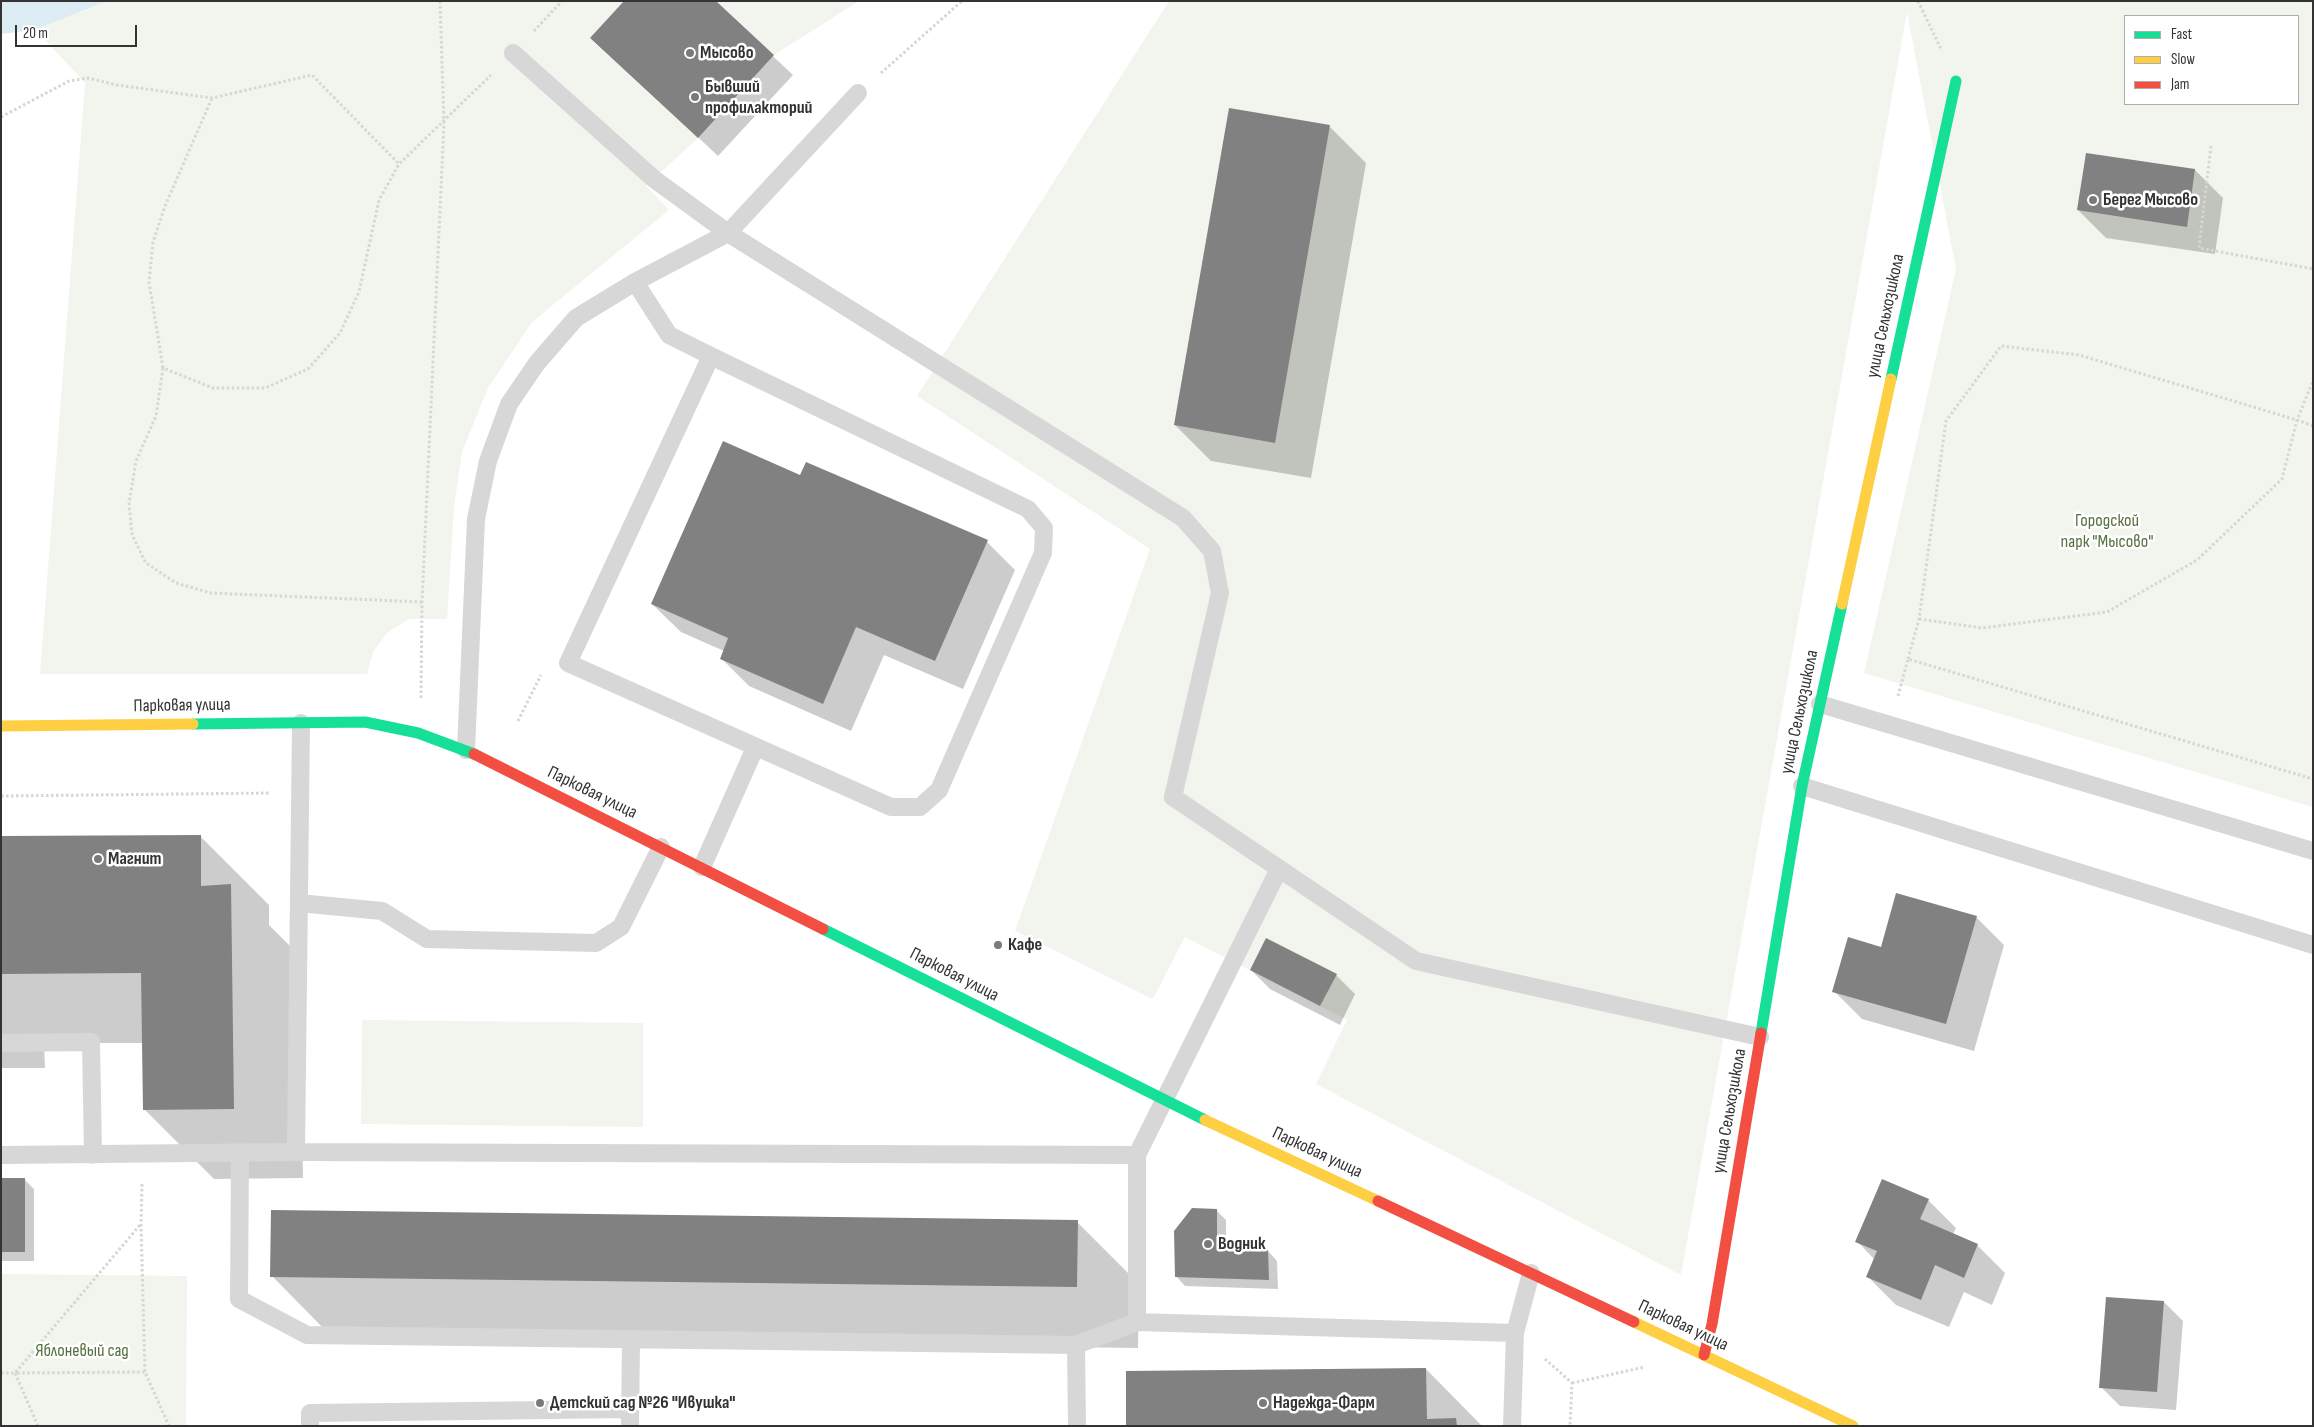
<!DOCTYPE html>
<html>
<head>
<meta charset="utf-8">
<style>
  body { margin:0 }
  #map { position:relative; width:2314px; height:1427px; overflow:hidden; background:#fff; font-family:"Sofia Sans Condensed",sans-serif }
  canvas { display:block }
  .frame { position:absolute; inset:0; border:2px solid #333; pointer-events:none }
  .legend { position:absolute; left:2124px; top:15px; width:175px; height:90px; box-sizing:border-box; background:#fff; border:1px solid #adadad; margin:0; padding:6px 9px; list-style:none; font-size:15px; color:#333 }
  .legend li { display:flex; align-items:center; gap:10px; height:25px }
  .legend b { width:25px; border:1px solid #adadad }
  .scale { position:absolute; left:15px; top:25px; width:122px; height:22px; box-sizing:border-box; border:2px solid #333; border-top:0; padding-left:6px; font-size:15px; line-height:18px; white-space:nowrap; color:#333; -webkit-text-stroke:4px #fff; paint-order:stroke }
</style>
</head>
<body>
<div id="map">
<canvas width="2314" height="1427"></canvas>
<div class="frame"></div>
<ul class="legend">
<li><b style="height:6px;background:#16e098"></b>Fast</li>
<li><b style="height:6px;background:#ffcf43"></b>Slow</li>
<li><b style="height:6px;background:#f24e42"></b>Jam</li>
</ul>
<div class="scale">20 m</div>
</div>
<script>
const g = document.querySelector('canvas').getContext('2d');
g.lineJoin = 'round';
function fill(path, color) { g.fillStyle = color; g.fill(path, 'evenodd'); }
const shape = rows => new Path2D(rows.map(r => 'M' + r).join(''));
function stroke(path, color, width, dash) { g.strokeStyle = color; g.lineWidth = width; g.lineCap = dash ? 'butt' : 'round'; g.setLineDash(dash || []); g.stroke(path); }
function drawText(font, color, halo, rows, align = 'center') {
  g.font = font + ' "Sofia Sans Condensed",sans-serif'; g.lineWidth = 5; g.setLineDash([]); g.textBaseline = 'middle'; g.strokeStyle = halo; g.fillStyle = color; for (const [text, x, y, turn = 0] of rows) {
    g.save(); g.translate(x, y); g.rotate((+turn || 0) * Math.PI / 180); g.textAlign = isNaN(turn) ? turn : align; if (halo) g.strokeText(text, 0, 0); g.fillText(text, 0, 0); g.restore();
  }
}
fill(shape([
  [107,1,624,1,590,39,698,138,646,186,669,210,532,322,488,388,462,452,454,507,447,619,409,619,387,633,373,652,367,674,40,674,85,83,36,30],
  [716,1,859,1,774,55],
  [1169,1,2313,1,2313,807,1864,673,1956,269,1907,12,1681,1275,1316,1084,1347,1020,1185,937,1153,999,1015,931,1150,549,917,396],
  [2125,16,2298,16,2298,104,2125,104],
  [362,1020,643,1023,643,1127,361,1124],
  [1,1274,187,1276,186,1426,1,1426]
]), '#f1f5ed');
fill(shape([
  [1,1,107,1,35,30,1,34]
]), '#ddebf3');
fill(shape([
  [714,1,793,75,718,156,592,38],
  [1330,127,1366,163,1311,478,1211,461,1175,425],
  [2195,170,2223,198,2215,254,2106,238,2078,210],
  [801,476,987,542,1015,570,963,689,884,655,851,731,749,686,721,658,724,651,681,632,652,604],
  [200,836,269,905,269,925,299,955,303,1178,214,1179,144,1109,143,1043,44,1043,45,1068,1,1068,1,838],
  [1976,917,2004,945,1974,1051,1862,1019,1834,991,1882,948],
  [1251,970,1336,975,1355,994,1340,1025,1270,989],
  [1,1179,25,1180,34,1189,34,1261,1,1261],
  [1928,1200,1956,1228,1953,1234,1977,1245,2005,1273,1992,1305,1964,1292,1949,1327,1896,1305,1868,1277,1875,1260,1857,1241],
  [1216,1210,1226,1220,1226,1242,1268,1251,1277,1261,1278,1289,1185,1286,1176,1276],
  [1077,1222,1139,1284,1138,1348,333,1338,272,1276],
  [2164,1302,2183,1321,2176,1410,2120,1406,2101,1387],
  [1426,1369,1482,1426,1127,1426]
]), '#0003');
fill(shape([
  [624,1,716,1,774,55,698,138,590,38],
  [1229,108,1330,125,1275,443,1174,425],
  [2086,153,2195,169,2187,227,2077,210],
  [723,441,800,475,806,462,988,540,935,661,856,627,823,704,720,659,728,638,651,604],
  [201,835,201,886,231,884,234,1109,143,1110,141,973,1,974,1,836],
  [1896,893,1977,916,1946,1024,1832,992,1848,937,1881,947],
  [1266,938,1337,974,1320,1006,1250,970],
  [1,1178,25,1178,25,1252,1,1252],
  [1882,1179,1929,1199,1920,1219,1978,1244,1964,1278,1935,1265,1921,1300,1866,1277,1877,1251,1855,1242],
  [1192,1208,1217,1209,1217,1238,1268,1250,1269,1280,1175,1277,1174,1231],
  [271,1210,1078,1220,1077,1287,270,1277],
  [2106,1297,2164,1301,2157,1392,2099,1388],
  [1426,1368,1427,1419,1456,1418,1457,1426,1126,1426,1126,1371]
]), '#818181');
stroke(shape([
  [1918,1,1942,51],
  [534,31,562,1],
  [881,73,962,1],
  [1,117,69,81,88,78,117,85,212,98,312,75,399,164],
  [2211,146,2199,248,2313,269],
  [163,368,149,282,153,242,165,206,212,98],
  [422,602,211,593,176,583,146,563,132,535,129,503,136,461,156,416,163,368,213,388,265,388,308,369,340,333,359,292,379,200,399,164,491,75],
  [1919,619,1982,628,2107,612,2197,560,2282,479,2297,420,2313,381],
  [1908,659,1919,619,1946,421,2001,346,2079,355,2297,420,2313,426],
  [1898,696,1908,659,2313,779],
  [421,698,422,602,444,123,440,1],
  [518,721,541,675],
  [1,796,271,793],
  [142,1184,141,1225,145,1372,169,1426],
  [1545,1359,1572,1383,1570,1426],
  [1,1373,15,1373,140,1225],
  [1572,1383,1645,1367],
  [38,1426,15,1373,145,1372]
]), '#d6d6d6', 3, [2.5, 2.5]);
stroke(shape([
  [513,53,654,179,728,233,1183,518,1212,551,1220,593,1173,797,1416,961,1760,1037],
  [635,282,669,335,711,356,1028,509,1044,528,1043,553,939,790,920,807,891,807,568,663,711,356],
  [1820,704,2313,851],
  [466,750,476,519,488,461,509,404,537,363,576,318,635,282,728,233,858,93],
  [1802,786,2313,945],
  [702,867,755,748],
  [299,903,382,911,427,939,596,943,621,927,661,847],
  [1,1043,91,1042,93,1155],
  [296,1152,301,723],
  [240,1153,239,1299,307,1335,1076,1345,1137,1322,1515,1333],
  [1,1155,296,1152,1137,1155],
  [1137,1322,1137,1155,1279,869],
  [1076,1345,1077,1426],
  [310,1426,310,1413,630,1409],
  [630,1426,631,1339],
  [1512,1426,1515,1333,1531,1273]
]), '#d7d7d7', 18);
stroke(shape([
  [1891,379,1956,81],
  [193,724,365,722,418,733,474,754],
  [823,929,1205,1120],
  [1761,1033,1802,786,1842,604]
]), '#16e098', 11);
stroke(shape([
  [1842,604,1891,379],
  [1,726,193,724],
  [1205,1120,1378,1201],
  [1634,1322,1853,1426]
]), '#ffcf43', 11);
stroke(shape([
  [474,754,823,929],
  [1378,1201,1634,1322],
  [1704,1355,1712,1324,1761,1033]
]), '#f24e42', 11);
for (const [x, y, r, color] of [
  [690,53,5,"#7a7a7a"],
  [695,97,5,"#7a7a7a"],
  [2093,200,5,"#7a7a7a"],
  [98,859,5,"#7a7a7a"],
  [998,945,5,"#7a7a7a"],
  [1208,1244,5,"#7a7a7a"],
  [540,1403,5,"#7a7a7a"],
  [1263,1403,5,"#7a7a7a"]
]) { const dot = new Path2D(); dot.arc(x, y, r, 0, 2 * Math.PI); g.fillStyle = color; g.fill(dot); stroke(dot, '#fff', 2); }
drawText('bold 18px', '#333', '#fff', [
  ["Мысово",700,53],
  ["Бывший",705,87],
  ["профилакторий",705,108],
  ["Берег Мысово",2103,200],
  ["Магнит",108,859],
  ["Кафе",1008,945],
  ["Водник",1218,1244],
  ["Детский сад №26 \"Ивушка\"",550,1403],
  ["Надежда-Фарм",1273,1403]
], 'left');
drawText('18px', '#333', '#fff', [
  ["улица Сельхозшкола",1886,316,-78],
  ["Парковая улица",182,706,-1],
  ["улица Сельхозшкола",1800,712,-78],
  ["Парковая улица",592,793,26],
  ["Парковая улица",954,975,27],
  ["улица Сельхозшкола",1730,1111,-80],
  ["Парковая улица",1317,1153,25],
  ["Парковая улица",1683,1326,25]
]);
drawText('18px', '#56703f', '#fff', [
  ["Городской",2107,521],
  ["парк \"Мысово\"",2107,542],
  ["Яблоневый сад",82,1351]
]);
</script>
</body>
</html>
